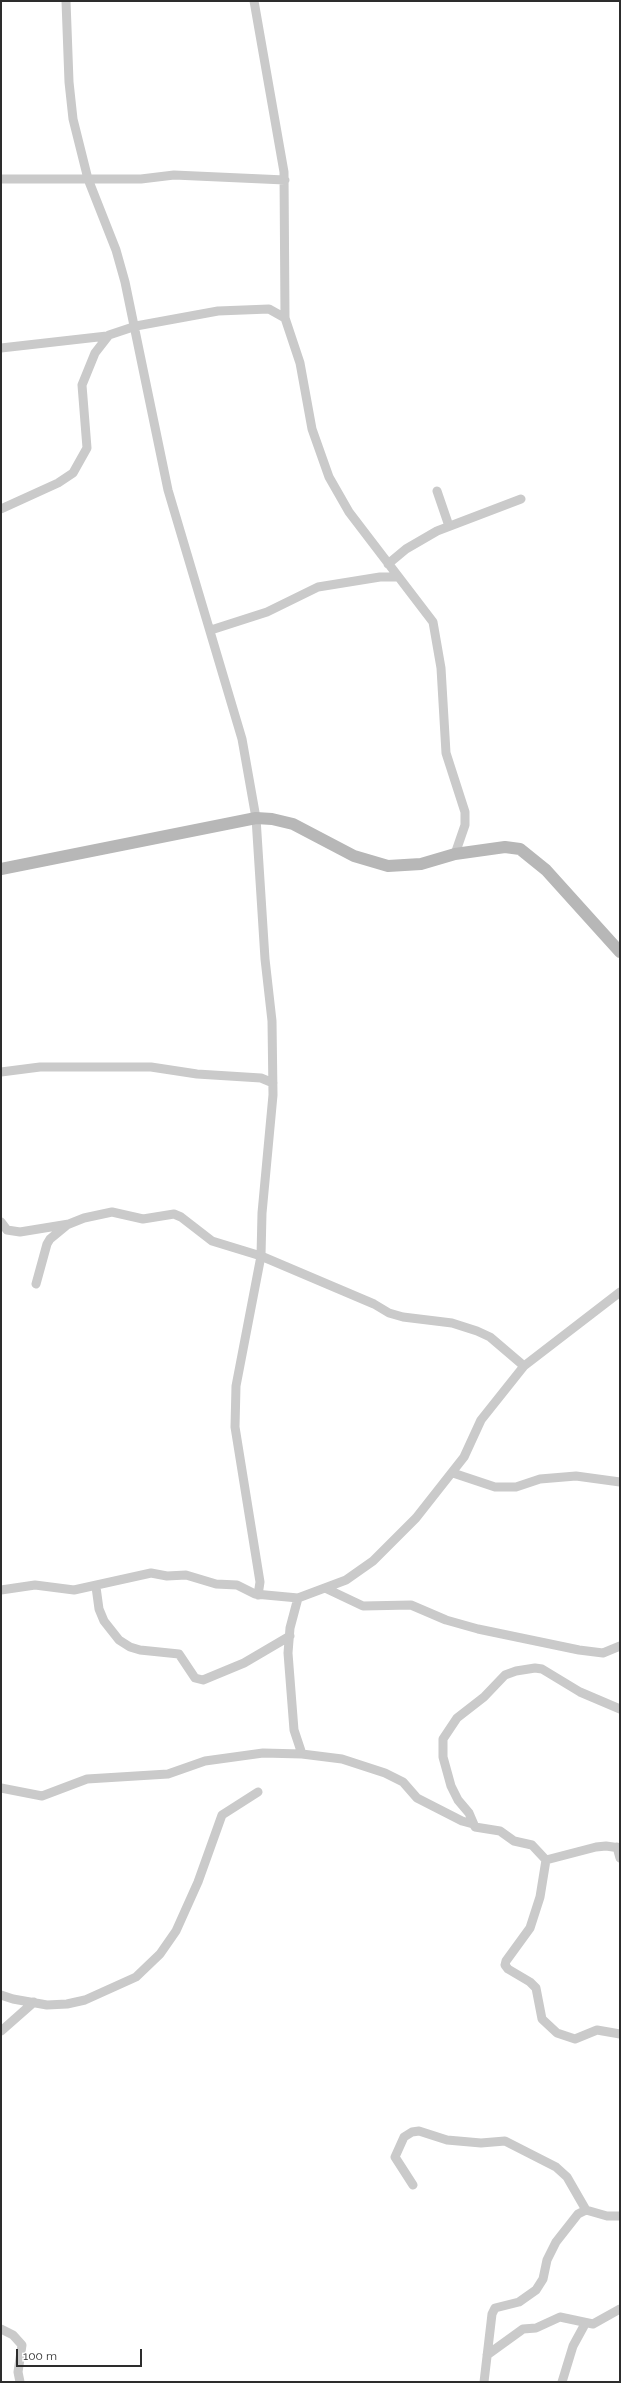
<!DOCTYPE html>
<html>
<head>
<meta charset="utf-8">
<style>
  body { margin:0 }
  #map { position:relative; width:621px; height:2383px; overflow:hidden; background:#fff; font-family:Raleway,sans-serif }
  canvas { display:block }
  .frame { position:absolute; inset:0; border:2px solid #2d2d2d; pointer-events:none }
  .scale { position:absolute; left:16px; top:2349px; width:126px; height:18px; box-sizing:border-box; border:2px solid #2d2d2d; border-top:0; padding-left:5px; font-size:12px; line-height:14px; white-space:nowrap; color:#2d2d2d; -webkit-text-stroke:3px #fff; paint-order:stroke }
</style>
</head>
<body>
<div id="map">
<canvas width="621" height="2383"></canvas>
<div class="frame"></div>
<div class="scale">100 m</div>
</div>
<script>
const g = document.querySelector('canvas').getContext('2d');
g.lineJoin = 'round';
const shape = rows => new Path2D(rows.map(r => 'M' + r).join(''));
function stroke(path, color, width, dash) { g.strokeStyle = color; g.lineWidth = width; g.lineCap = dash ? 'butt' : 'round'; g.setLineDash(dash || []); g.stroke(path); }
stroke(shape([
  [66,1,69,82,73,119,88,179,116,250,125,282,168,490,242,739,256,818,265,959,272,1021,273,1095,262,1213,261,1256,236,1386,235,1427,260,1582,258,1595],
  [254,1,284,172,285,318,300,363,312,429,329,477,349,512,433,622,441,668,446,753,465,812,465,825,455,854],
  [1,179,141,179,174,175,285,180],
  [1,348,107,336],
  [437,491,449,526],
  [1,509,58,483,73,473,87,448,82,385,95,353,109,335,136,326,218,311,269,309,285,318],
  [388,564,406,549,437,531,521,499],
  [211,630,267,612,318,587,380,577,397,577],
  [1,1072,40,1067,151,1067,197,1074,261,1078,273,1083],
  [1,1222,7,1230,20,1232,69,1224,84,1218,112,1212,143,1219,174,1214,181,1217,212,1241,261,1256,374,1304,389,1313,403,1317,452,1323,477,1331,490,1337,524,1366],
  [36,1284,47,1244,50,1239,67,1225],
  [453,1473,495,1487,516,1487,540,1479,576,1476,620,1482],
  [96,1587,99,1609,104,1621,119,1640,130,1647,140,1650,179,1654,195,1678,203,1680,244,1663,290,1636],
  [325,1588,363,1606,411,1605,446,1620,478,1629,579,1650,603,1653,620,1646],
  [1,1590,35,1585,74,1590,151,1573,167,1576,186,1575,216,1584,237,1585,255,1594,298,1598,346,1580,373,1561,416,1518,464,1457,481,1420,524,1366,620,1292],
  [298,1598,290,1628,288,1653,294,1730,302,1754,342,1759,385,1773,403,1782,417,1798,462,1821,473,1824],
  [620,1709,580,1692,542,1669,535,1668,516,1671,505,1675,484,1697,457,1718,443,1739,443,1757,451,1786,458,1800,469,1813,475,1827,500,1831,514,1841,532,1845,546,1860,540,1897,530,1928,506,1961,505,1965,508,1969,530,1982,536,1988,542,2019,557,2033,575,2039,597,2030,620,2034],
  [1,1788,42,1796,87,1779,168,1774,205,1761,263,1753,302,1754],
  [617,1847,620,1858],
  [546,1860,596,1847,606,1846,620,1848],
  [1,1995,13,1999,47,2005,67,2004,85,2000,136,1977,160,1954,176,1931,198,1882,222,1815,258,1792],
  [1,2031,34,2002],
  [413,2185,395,2157,404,2137,412,2132,419,2131,447,2140,481,2143,505,2141,556,2167,567,2177,586,2210],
  [1,2329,13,2335,22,2345,18,2372,20,2382],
  [487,2355,523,2329,536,2328,560,2317,593,2324,620,2309],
  [484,2382,492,2314,495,2308,519,2302,536,2290,543,2279,547,2260,556,2242,578,2214,586,2210,607,2216,620,2216],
  [562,2382,573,2346,585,2324]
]), '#cacaca', 9);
stroke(shape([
  [1,869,256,818,272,819,293,824,354,856,388,866,421,864,455,854,505,847,520,849,546,870,620,952]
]), '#b7b7b7', 12);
</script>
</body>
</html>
